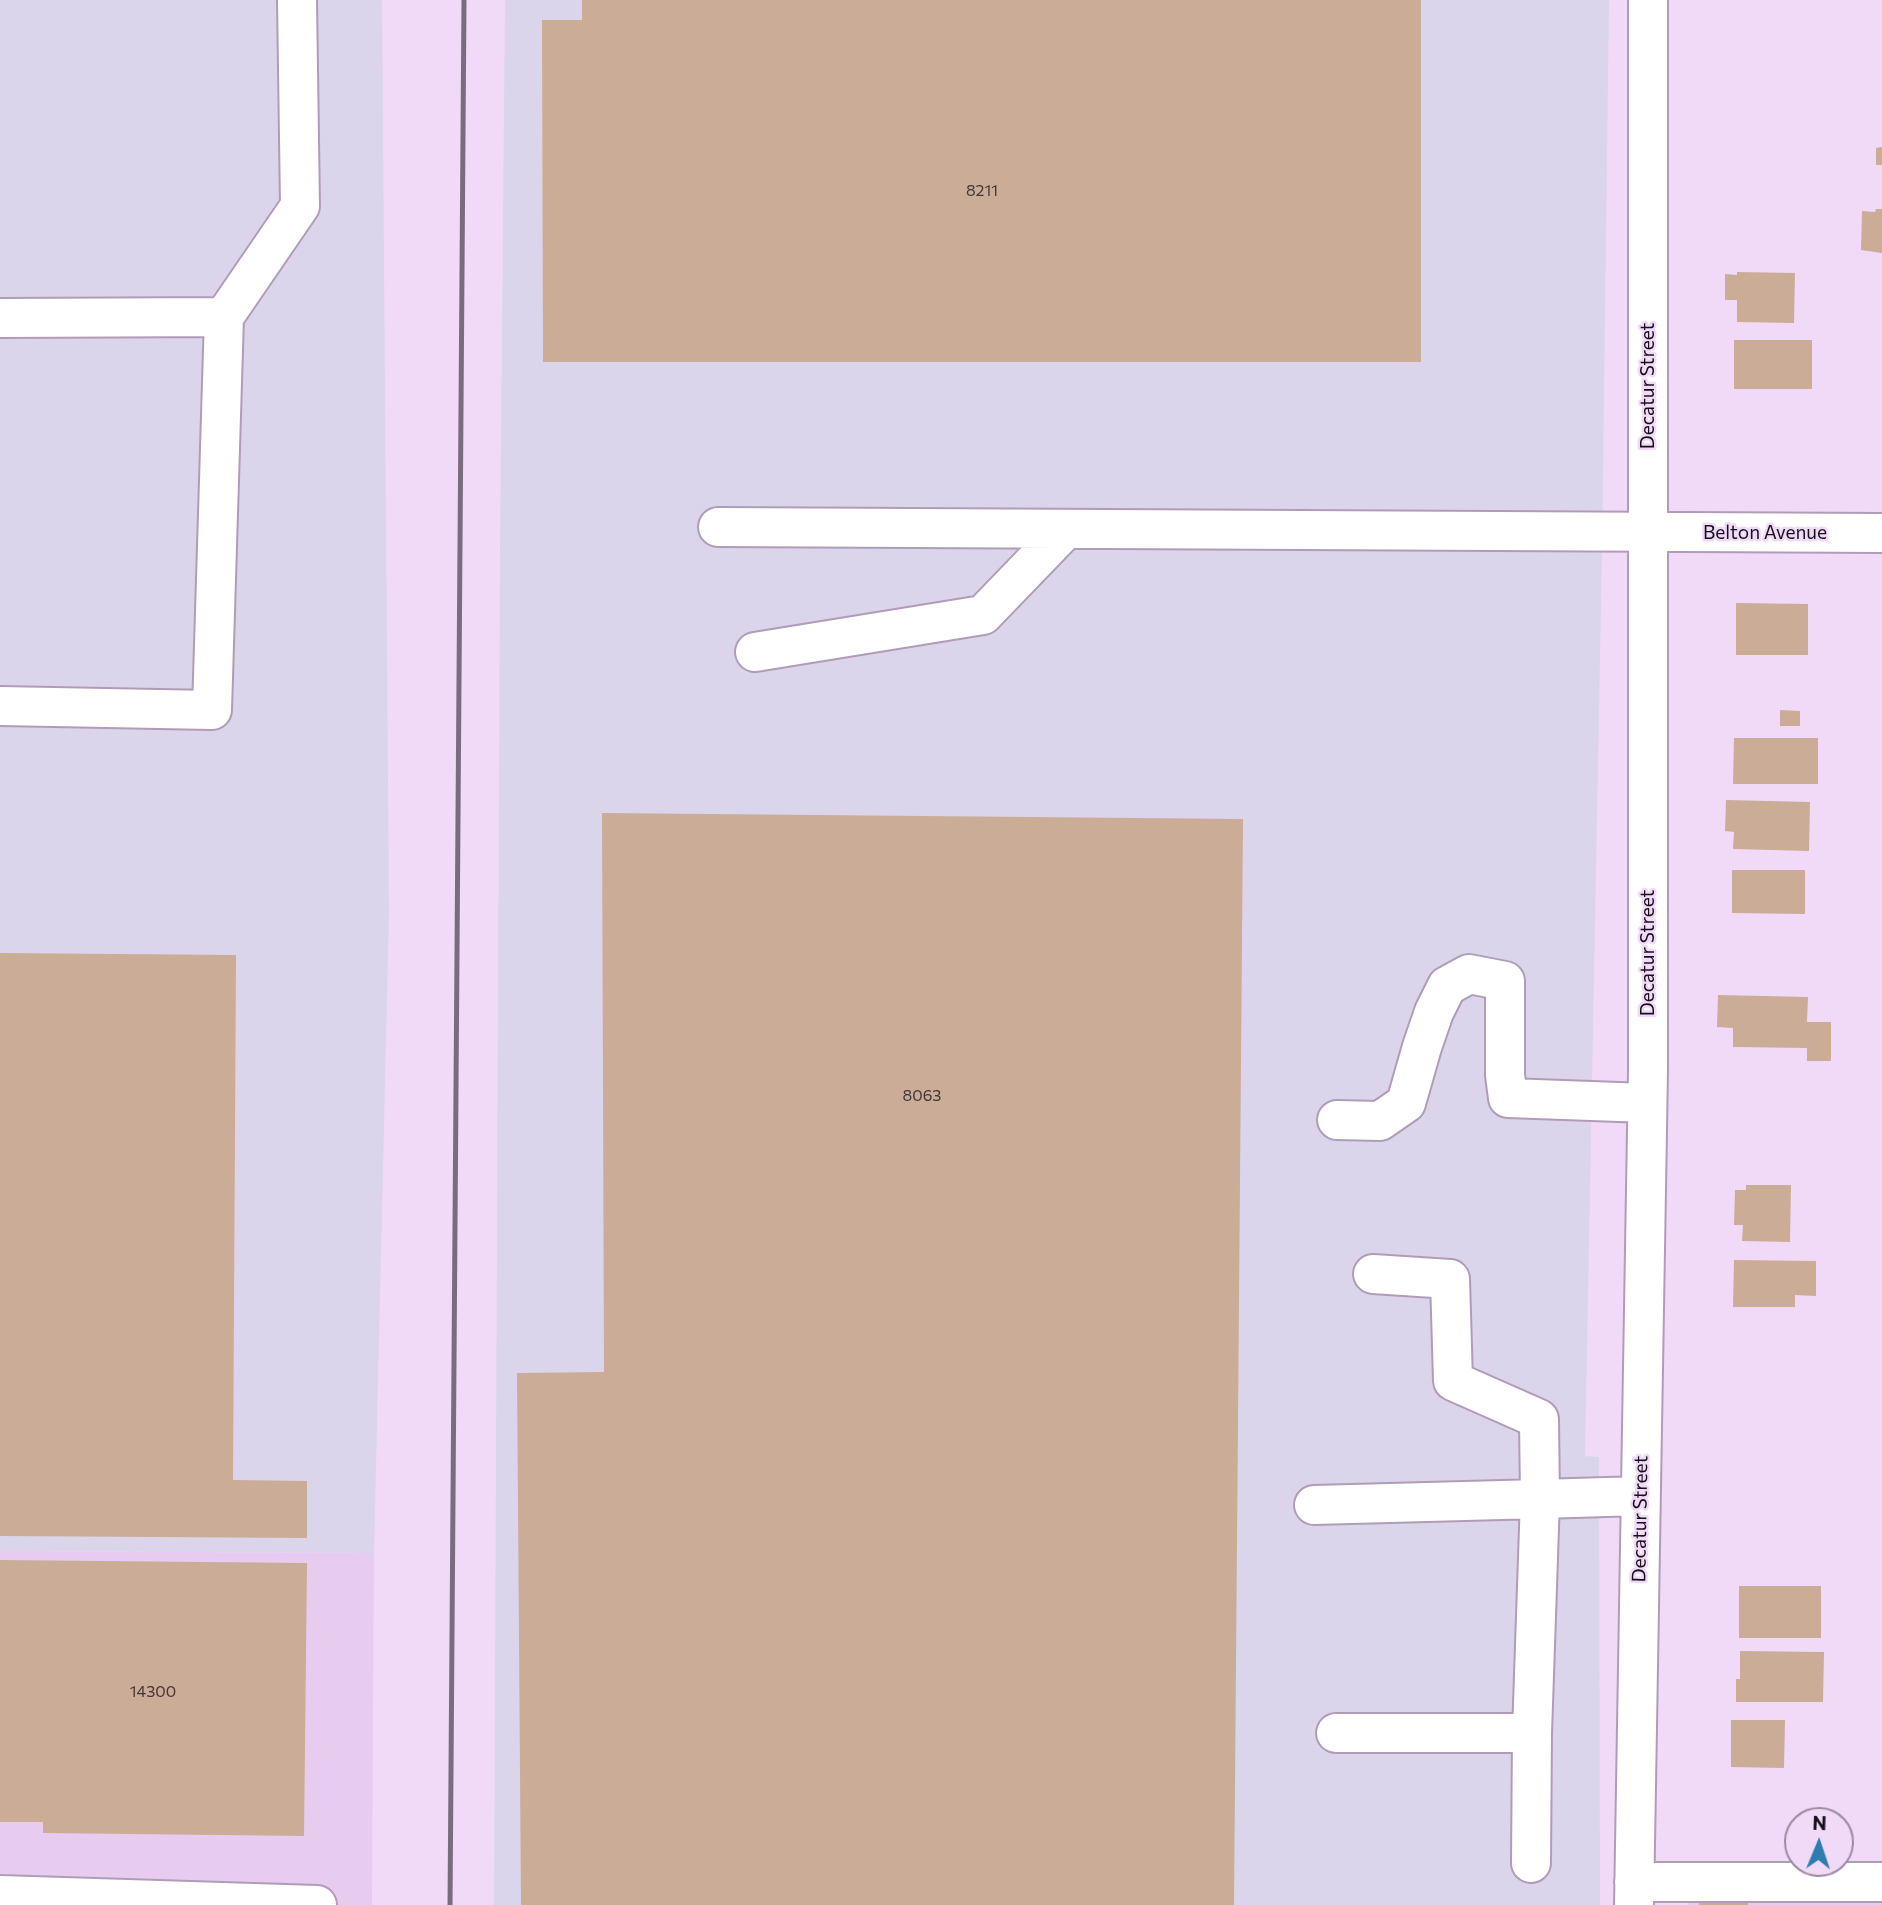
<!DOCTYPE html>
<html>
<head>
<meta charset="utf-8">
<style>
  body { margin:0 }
  #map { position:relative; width:1882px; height:1905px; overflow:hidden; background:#f1daf8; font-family:Commissioner,sans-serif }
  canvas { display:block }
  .north { position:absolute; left:1784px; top:1807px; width:70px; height:70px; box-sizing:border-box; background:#f1daf8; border:2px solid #9a899f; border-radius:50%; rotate:2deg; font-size:19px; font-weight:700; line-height:28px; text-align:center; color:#170f19 }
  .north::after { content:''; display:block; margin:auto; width:24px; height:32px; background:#2f7cae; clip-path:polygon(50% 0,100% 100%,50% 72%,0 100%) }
</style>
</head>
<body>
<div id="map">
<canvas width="1882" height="1905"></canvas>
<div class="north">N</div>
</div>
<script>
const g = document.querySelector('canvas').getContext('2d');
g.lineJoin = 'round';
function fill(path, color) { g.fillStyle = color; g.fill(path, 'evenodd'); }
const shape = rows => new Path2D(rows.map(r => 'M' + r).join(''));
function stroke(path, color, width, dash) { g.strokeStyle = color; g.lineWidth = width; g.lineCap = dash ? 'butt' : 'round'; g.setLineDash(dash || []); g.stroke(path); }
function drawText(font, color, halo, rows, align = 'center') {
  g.font = font + ' Commissioner,sans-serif'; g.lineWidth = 5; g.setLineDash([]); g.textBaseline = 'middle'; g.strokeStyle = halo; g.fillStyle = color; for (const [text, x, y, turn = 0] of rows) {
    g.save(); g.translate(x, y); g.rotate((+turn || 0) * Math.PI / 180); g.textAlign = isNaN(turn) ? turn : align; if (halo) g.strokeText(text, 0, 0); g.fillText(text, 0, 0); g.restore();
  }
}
fill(shape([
  [0,1551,374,1553,372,1905,0,1905],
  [1688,1894,1882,1895,1882,1905,1688,1905]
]), '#e8ccf0');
fill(shape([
  [0,0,382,0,389,912,374,1553,0,1551],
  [505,0,1609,0,1602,552,1585,1456,1599,1457,1600,1905,494,1905,500,548]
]), '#dbd5eb');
fill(shape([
  [582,0,1421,0,1421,362,543,362,542,20,582,20],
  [1882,147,1882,165,1876,165,1876,148],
  [1876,209,1882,209,1882,253,1861,250,1862,211,1875,212],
  [1737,272,1795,273,1794,323,1737,322,1737,300,1725,300,1725,274,1737,275],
  [1734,340,1812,340,1812,389,1734,389],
  [1736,603,1808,604,1808,655,1736,655],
  [1780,710,1800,711,1800,726,1780,726],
  [1734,738,1818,738,1818,784,1733,784],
  [1726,800,1810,802,1809,851,1733,849,1734,832,1725,831],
  [602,813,1243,819,1234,1905,521,1905,517,1373,604,1372],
  [1732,870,1805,870,1805,914,1732,913],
  [0,953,236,955,233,1480,307,1481,307,1538,0,1536],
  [1718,995,1808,997,1807,1022,1831,1022,1831,1061,1807,1061,1807,1048,1733,1047,1733,1028,1717,1027],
  [1746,1185,1791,1185,1790,1242,1742,1241,1743,1225,1734,1225,1735,1190,1746,1190],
  [1734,1260,1816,1261,1816,1296,1795,1295,1795,1307,1733,1307],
  [0,1560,307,1563,304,1836,43,1833,43,1822,0,1822],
  [1739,1586,1821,1586,1821,1638,1739,1638],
  [1740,1651,1824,1652,1823,1702,1736,1702,1736,1679,1740,1679],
  [1731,1720,1785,1720,1784,1768,1731,1767],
  [1699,1899,1748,1900,1748,1905,1699,1905]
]), '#cbac97');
const minor = shape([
  [224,317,300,206,297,0],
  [0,318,224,317,212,710,0,706],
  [718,527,1882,533],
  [755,652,983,615,1066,529],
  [1337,1120,1380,1121,1406,1103,1422,1047,1434,1012,1447,986,1469,974,1505,981,1505,1075,1508,1098,1647,1103],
  [1314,1505,1540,1499,1539,1419,1453,1381,1450,1279,1373,1274],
  [1336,1733,1532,1733],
  [1531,1863,1532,1733,1540,1499,1640,1496],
  [1634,1882,1882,1882],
  [0,1895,317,1905],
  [1634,1905,1648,1070,1648,0]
]);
stroke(minor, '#b19cb8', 42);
stroke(minor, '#fff', 38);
stroke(shape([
  [450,1905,464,0]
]), '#7a6c7f', 5);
drawText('16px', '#443638', null, [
  ["8211",982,191],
  ["8063",922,1096],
  ["14300",153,1692]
]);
drawText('19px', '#170f19', '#f1daf8', [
  ["Decatur Street",1648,386,-90],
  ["Belton Avenue",1765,533],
  ["Decatur Street",1648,953,-90],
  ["Decatur Street",1640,1519,-89]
]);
</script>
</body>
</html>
